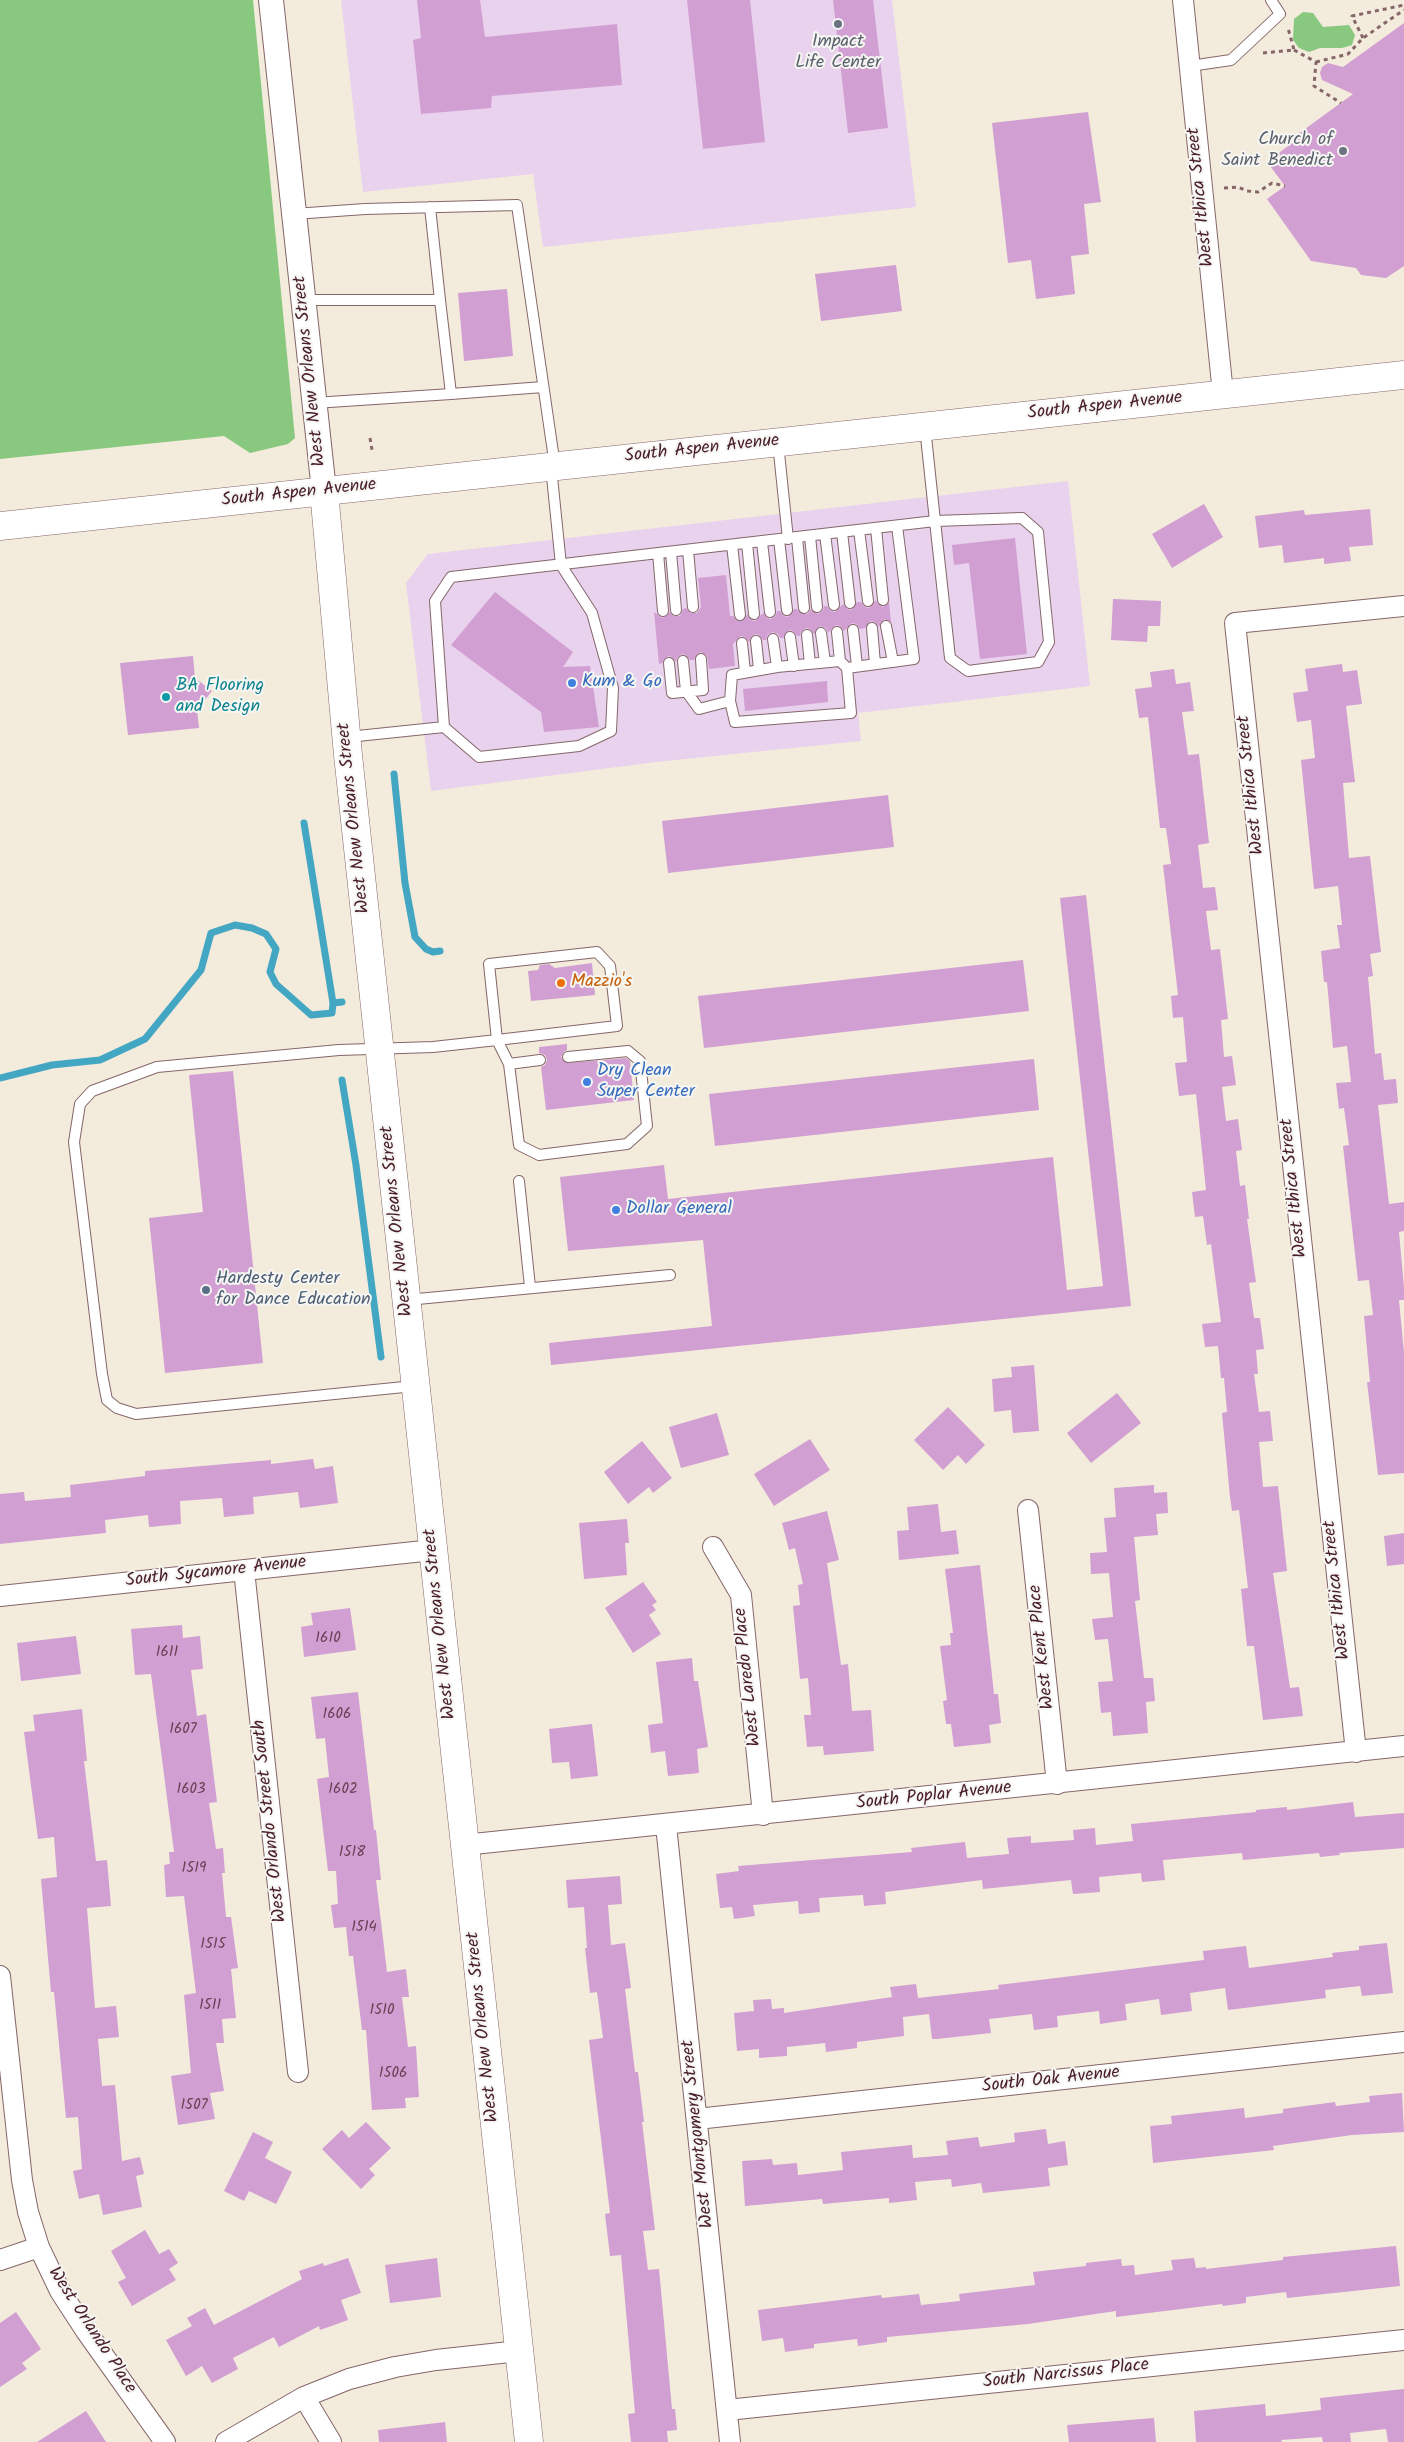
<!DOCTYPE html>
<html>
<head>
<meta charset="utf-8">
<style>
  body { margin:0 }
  canvas { display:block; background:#f3ebdb }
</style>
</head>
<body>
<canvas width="1404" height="2442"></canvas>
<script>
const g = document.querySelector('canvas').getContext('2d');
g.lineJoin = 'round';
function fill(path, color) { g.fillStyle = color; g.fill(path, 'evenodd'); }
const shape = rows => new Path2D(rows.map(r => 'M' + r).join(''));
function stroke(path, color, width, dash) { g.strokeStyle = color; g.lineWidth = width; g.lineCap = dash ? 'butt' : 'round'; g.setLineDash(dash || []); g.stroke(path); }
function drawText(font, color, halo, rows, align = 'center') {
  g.font = font + ' Kalam,sans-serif'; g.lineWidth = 4; g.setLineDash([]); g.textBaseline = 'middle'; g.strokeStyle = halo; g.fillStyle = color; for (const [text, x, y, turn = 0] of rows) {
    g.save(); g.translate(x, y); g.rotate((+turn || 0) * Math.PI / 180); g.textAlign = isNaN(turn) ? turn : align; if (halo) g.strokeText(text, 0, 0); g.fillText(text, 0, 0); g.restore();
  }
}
fill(shape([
  [341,0,892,0,916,207,543,247,533,174,363,192],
  [1068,481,1090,686,858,713,861,741,656,762,431,791,406,583,428,554]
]), '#e9d2ee');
fill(shape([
  [0,0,253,0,295,438,288,444,250,453,224,436,0,459],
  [1303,12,1313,13,1323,27,1349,25,1355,35,1352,45,1342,48,1320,48,1309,52,1299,48,1293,40,1294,19]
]), '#89c87f');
stroke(shape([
  [394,774,405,883,415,937,426,949,433,952,440,951],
  [304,823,333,1003],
  [0,1078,52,1065,100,1060,145,1039,201,970,211,933,235,925,252,928,266,934,276,949,270,972,276,984,311,1015,332,1013,333,1003,342,1002],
  [342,1080,356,1165,381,1357]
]), '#43a7c3', 7);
fill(shape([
  [417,0,480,0,485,37,617,24,622,85,492,96,491,108,421,114,413,40,421,38],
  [687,0,750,0,765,142,703,149],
  [833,0,873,0,888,128,848,133],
  [1404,23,1404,266,1386,278,1361,275,1356,268,1311,261,1267,199,1285,186,1267,162,1296,140,1294,137,1353,94,1322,80,1320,73,1322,67,1328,63,1343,67],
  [1088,112,1101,202,1084,204,1089,254,1071,256,1075,294,1036,299,1031,260,1008,263,992,123],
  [896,265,902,311,821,321,815,274],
  [507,289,513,356,464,361,458,293],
  [1204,504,1223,537,1172,568,1152,534],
  [1370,509,1373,545,1349,547,1351,561,1324,564,1324,558,1284,563,1282,545,1259,548,1255,516,1304,510,1305,515],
  [1015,538,1027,654,980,659,969,563,954,565,952,545],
  [726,575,730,616,733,616,738,621,744,620,747,614,751,620,755,621,763,613,767,618,771,619,776,615,777,611,780,611,784,616,788,617,794,609,797,609,802,614,808,614,811,609,818,614,823,610,824,606,827,606,831,611,835,612,843,604,847,609,851,610,857,602,861,602,865,607,869,608,876,600,878,604,883,607,889,602,891,622,884,619,879,627,875,622,871,621,865,628,860,629,856,624,852,623,844,631,840,626,836,625,828,633,826,628,820,626,814,634,810,629,806,628,801,632,800,636,797,636,793,631,789,630,783,638,780,638,778,634,773,632,768,634,766,640,763,640,759,635,755,634,749,642,745,637,741,636,733,644,735,666,709,669,707,656,701,652,697,654,694,660,690,660,686,655,682,654,677,658,676,662,672,657,668,656,662,663,659,664,654,612,663,618,670,612,674,616,680,616,683,609,686,608,691,613,697,613,701,607,698,578],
  [495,592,573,652,563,667,590,666,599,727,544,732,541,712,451,645],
  [1113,599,1161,601,1160,626,1148,626,1147,642,1111,640],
  [193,656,195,678,212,691,197,710,199,728,128,735,120,663],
  [1342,664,1343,672,1357,670,1362,704,1346,706,1355,782,1343,783,1349,858,1370,856,1381,952,1370,954,1373,976,1368,977,1375,1054,1381,1053,1384,1080,1396,1079,1398,1103,1378,1105,1389,1204,1404,1202,1404,1231,1399,1232,1404,1287,1404,1300,1399,1300,1404,1353,1404,1473,1378,1475,1367,1382,1370,1382,1364,1316,1373,1315,1369,1280,1358,1281,1343,1146,1349,1145,1344,1108,1339,1109,1336,1083,1351,1082,1347,1046,1333,1048,1327,982,1324,982,1321,951,1340,948,1337,925,1342,925,1338,886,1314,889,1301,760,1315,758,1311,720,1297,722,1293,693,1308,691,1305,669],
  [1174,669,1176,684,1190,682,1194,711,1182,712,1188,755,1199,754,1209,843,1198,845,1203,888,1215,887,1218,910,1206,911,1211,950,1220,949,1228,1019,1221,1020,1224,1057,1232,1056,1236,1085,1222,1087,1226,1121,1238,1119,1242,1150,1236,1151,1240,1186,1245,1185,1249,1219,1247,1219,1256,1282,1249,1283,1254,1318,1260,1318,1264,1349,1256,1350,1258,1374,1254,1374,1259,1412,1270,1411,1273,1441,1259,1442,1263,1487,1278,1486,1287,1571,1273,1573,1290,1688,1299,1687,1303,1716,1263,1720,1254,1646,1247,1646,1241,1589,1248,1588,1239,1510,1232,1511,1230,1497,1222,1413,1227,1412,1224,1378,1221,1378,1218,1346,1205,1347,1202,1324,1221,1322,1211,1244,1207,1245,1203,1216,1195,1217,1192,1192,1206,1190,1196,1094,1179,1096,1175,1063,1187,1062,1183,1017,1173,1018,1171,996,1178,995,1163,865,1171,864,1166,828,1160,828,1148,717,1139,718,1135,689,1152,687,1150,672],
  [827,681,828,702,745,711,743,689],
  [888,795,894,847,668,873,662,821],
  [1086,895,1131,1306,551,1365,549,1343,712,1326,703,1240,568,1251,560,1177,664,1165,668,1199,1053,1157,1067,1290,1103,1286,1060,898],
  [1023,960,1029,1011,704,1048,698,996],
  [592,963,595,995,531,1001,528,971,538,970,540,965,549,964,555,968],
  [567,1044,567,1050,564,1052,561,1057,566,1063,626,1058,630,1061,634,1100,546,1110,541,1067,545,1065,547,1060,545,1055,539,1053,539,1047],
  [1034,1059,1039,1110,715,1146,709,1094],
  [233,1071,263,1363,165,1373,149,1218,203,1212,189,1075],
  [1034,1365,1039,1431,1013,1433,1011,1410,994,1412,992,1379,1012,1377,1011,1367],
  [1117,1393,1141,1423,1091,1463,1067,1433],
  [948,1407,985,1445,966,1464,958,1455,943,1470,914,1440],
  [717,1413,729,1455,681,1468,669,1427],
  [810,1439,830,1470,774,1506,754,1474],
  [642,1441,672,1478,653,1493,649,1487,628,1504,604,1472],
  [313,1459,315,1469,333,1466,338,1503,300,1508,298,1492,253,1497,254,1514,224,1517,222,1498,180,1501,181,1524,149,1527,148,1515,105,1520,106,1533,0,1544,0,1494,24,1492,25,1501,71,1497,70,1485,145,1476,145,1471,271,1460,271,1464],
  [1154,1485,1154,1493,1167,1492,1168,1513,1156,1514,1158,1535,1134,1537,1140,1600,1135,1601,1144,1678,1153,1678,1155,1701,1146,1702,1148,1733,1113,1736,1111,1712,1101,1713,1098,1682,1113,1681,1108,1639,1095,1640,1092,1619,1113,1617,1109,1573,1091,1574,1090,1553,1107,1552,1104,1518,1116,1517,1114,1488],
  [938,1504,941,1532,956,1530,959,1554,899,1560,897,1531,909,1530,907,1507],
  [827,1511,839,1560,827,1563,841,1665,848,1664,852,1711,871,1710,874,1751,824,1755,823,1746,807,1747,804,1715,811,1715,808,1678,800,1679,793,1606,800,1605,798,1585,803,1584,795,1548,789,1550,782,1523],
  [627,1519,629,1543,625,1543,627,1575,584,1579,579,1523],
  [1404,1533,1404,1564,1387,1566,1384,1536],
  [980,1565,994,1694,998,1694,1001,1723,989,1725,991,1743,954,1747,951,1724,946,1724,943,1701,947,1700,940,1646,951,1645,950,1633,953,1633,945,1569],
  [643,1582,657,1602,652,1605,656,1610,649,1615,661,1634,633,1653,605,1608],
  [350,1608,356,1650,304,1657,301,1627,313,1625,311,1613],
  [182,1625,183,1638,200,1636,203,1669,191,1670,197,1716,206,1714,217,1802,209,1803,216,1849,223,1848,225,1873,222,1873,226,1917,231,1917,238,1968,231,1969,236,2018,222,2019,224,2043,216,2043,224,2091,210,2093,215,2119,178,2125,171,2076,191,2073,184,1995,196,1993,184,1896,166,1897,164,1865,170,1864,169,1852,174,1852,151,1674,135,1675,131,1629],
  [76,1636,81,1674,21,1681,17,1643],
  [692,1658,694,1681,698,1681,708,1747,697,1749,699,1773,668,1776,665,1751,651,1753,648,1725,663,1723,656,1662],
  [358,1692,374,1830,376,1830,381,1880,376,1880,387,1972,406,1969,409,1997,402,1997,408,2047,416,2046,419,2097,405,2098,406,2108,372,2110,366,2030,362,2030,353,1956,349,1956,346,1927,334,1928,331,1905,338,1904,336,1871,328,1871,317,1779,329,1777,325,1738,316,1739,311,1697],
  [82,1709,87,1761,84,1761,96,1861,107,1860,111,1906,87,1908,95,2008,116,2006,119,2037,98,2039,102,2086,115,2085,122,2161,140,2157,144,2174,136,2176,142,2207,103,2215,99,2194,79,2199,73,2171,82,2169,78,2117,66,2118,54,1992,51,1992,41,1879,57,1877,54,1837,38,1839,24,1732,35,1731,33,1715],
  [592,1724,598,1776,571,1779,569,1762,552,1763,549,1729],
  [1353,1802,1355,1817,1404,1813,1404,1848,1339,1853,1340,1855,1320,1857,1319,1853,1243,1860,1242,1853,1163,1860,1165,1880,1142,1882,1141,1873,1099,1877,1100,1892,1073,1894,1071,1880,983,1889,982,1880,885,1892,886,1904,864,1906,863,1895,819,1898,820,1912,799,1914,798,1901,753,1905,755,1916,734,1919,732,1907,720,1908,716,1874,739,1871,738,1866,912,1852,911,1848,965,1842,967,1858,1009,1854,1007,1838,1031,1836,1031,1843,1074,1840,1073,1830,1095,1828,1096,1845,1133,1841,1131,1824,1256,1812,1256,1810,1287,1807,1287,1810],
  [620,1876,622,1904,608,1905,611,1945,625,1943,631,1988,625,1989,635,2072,638,2072,644,2122,642,2122,655,2230,643,2231,648,2270,659,2269,672,2409,675,2409,677,2430,667,2431,668,2442,631,2442,628,2414,635,2413,621,2255,610,2256,605,2214,610,2213,589,2040,603,2038,597,1992,590,1993,585,1948,587,1948,584,1907,568,1908,566,1880],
  [1387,1943,1393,1993,1362,1996,1360,1986,1325,1990,1326,1998,1228,2010,1225,1988,1190,1993,1192,2011,1161,2015,1159,1999,1125,2004,1127,2020,1100,2024,1099,2011,1057,2016,1058,2027,1034,2030,1032,2014,989,2019,991,2033,937,2039,932,2039,929,2014,903,2017,904,2036,857,2042,857,2048,826,2052,825,2043,787,2047,787,2056,759,2058,759,2049,737,2051,734,2013,754,2011,753,2000,771,1999,772,2009,784,2008,784,2013,892,1997,890,1987,916,1984,918,1998,999,1989,998,1985,1204,1960,1203,1951,1246,1946,1249,1968,1333,1957,1332,1953,1359,1950,1359,1946],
  [1402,2093,1404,2132,1352,2135,1273,2146,1274,2150,1153,2163,1150,2126,1172,2124,1171,2116,1244,2108,1245,2118,1283,2113,1283,2109,1335,2102,1336,2106,1370,2102,1369,2096],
  [366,2122,391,2148,369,2169,375,2175,361,2189,322,2149,342,2130,349,2138],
  [1046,2129,1048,2144,1065,2141,1068,2165,1048,2168,1050,2186,983,2193,981,2183,952,2187,951,2179,915,2182,917,2200,889,2203,889,2198,823,2204,822,2199,745,2206,742,2161,772,2159,773,2165,797,2163,798,2175,843,2170,841,2152,912,2145,913,2158,948,2155,946,2141,978,2137,980,2147,1015,2142,1014,2133],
  [253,2132,273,2142,265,2158,292,2172,276,2204,249,2191,244,2201,224,2191],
  [145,2230,159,2254,169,2249,178,2263,169,2269,176,2280,132,2306,118,2282,126,2278,111,2251],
  [1396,2246,1400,2286,1287,2298,1286,2292,1246,2297,1246,2303,1223,2306,1222,2304,1116,2317,1116,2311,1028,2324,887,2337,887,2342,858,2346,857,2339,814,2344,814,2348,785,2352,783,2338,762,2341,758,2310,881,2295,882,2298,919,2294,921,2305,960,2301,959,2294,1035,2285,1033,2272,1086,2266,1086,2263,1121,2259,1122,2266,1134,2265,1135,2275,1173,2270,1171,2260,1194,2258,1196,2268,1206,2267,1206,2269,1283,2260,1283,2257],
  [348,2258,361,2293,341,2300,348,2320,320,2330,319,2326,279,2347,274,2337,233,2358,238,2369,212,2383,202,2366,186,2376,166,2340,192,2326,187,2318,205,2308,214,2325,302,2279,299,2271,323,2263,324,2266],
  [437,2258,441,2297,390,2303,385,2265],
  [16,2312,41,2349,22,2363,27,2369,0,2387,0,2323],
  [1404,2389,1404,2442,1388,2442,1386,2429,1350,2433,1351,2442,1323,2442,1322,2437,1281,2440,1282,2442,1196,2442,1194,2411,1265,2404,1266,2416,1321,2410,1320,2398],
  [86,2411,106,2442,37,2442],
  [1154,2418,1156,2442,1069,2442,1067,2425],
  [445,2422,447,2442,379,2442,378,2430]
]), '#d29fd3');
const service = shape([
  [1190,66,1231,60,1280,14,1271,0],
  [430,207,440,300],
  [294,214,365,209,517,205,555,466],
  [303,300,440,300,451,394,314,403],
  [451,394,543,387],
  [778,443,788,539],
  [876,528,883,600],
  [859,530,868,601],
  [842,532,850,603],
  [825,534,834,605],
  [810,536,817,607],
  [797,538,804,608],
  [779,539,787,610],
  [762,542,770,612],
  [747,543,754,614],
  [732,545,740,615],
  [688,550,693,607],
  [671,552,676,610],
  [658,553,663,611],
  [886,626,893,662],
  [872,628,875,664],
  [853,630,857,666],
  [837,632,840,661],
  [821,633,825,662],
  [807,635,810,664],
  [790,637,794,666],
  [773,639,777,667],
  [756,641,759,669],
  [742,643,745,672],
  [683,661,686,691,699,709,730,701],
  [669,663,672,693,703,690,701,659],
  [847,668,840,661,777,667,732,675,730,701,735,722,851,713,847,668,914,659,897,526],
  [444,727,479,757,579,746,611,731,613,688,592,613,561,565,551,467],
  [348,737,444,727,435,601,451,577,935,521,950,658,968,671,1038,662,1049,642,1038,532,1022,518,935,521,925,427],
  [509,1064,540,1060],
  [519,1181,530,1287],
  [407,1300,670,1275],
  [414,1386,136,1414,117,1408,107,1400,102,1374,74,1142,80,1104,92,1091,157,1067,339,1050,433,1047,497,1040,489,964,597,952,610,966,617,1026,497,1040,509,1064,519,1145,539,1155,627,1144,647,1126,640,1061,628,1051,568,1057]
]);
const minor = shape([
  [1183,0,1223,394],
  [1028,1510,1057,1784],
  [713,1547,741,1595,763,1815],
  [244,1570,298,2072],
  [0,1596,433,1550],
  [1356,1752,1235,623,1404,606],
  [666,1825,730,2442],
  [464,1845,1404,1746],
  [0,1976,22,2180,28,2212,39,2247,60,2291,86,2331,165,2442],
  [697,2119,1404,2042],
  [0,2260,39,2247],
  [304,2397,331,2442],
  [727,2410,1404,2340],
  [226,2442,304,2397,349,2379,395,2367,436,2360,519,2351]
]);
const tertiary = shape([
  [271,0,324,491]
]);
const secondary = shape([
  [324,491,348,755,529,2442]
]);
const primary = shape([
  [0,526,1404,375]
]);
stroke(service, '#856669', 12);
stroke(minor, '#856669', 22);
stroke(tertiary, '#856669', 26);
stroke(secondary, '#856669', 29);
stroke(primary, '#856669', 29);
stroke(shape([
  [1363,38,1352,16,1404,5],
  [1294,50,1316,62,1314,86,1341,103],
  [1263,53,1294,50,1288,28],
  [1316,62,1348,54,1363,38,1404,10],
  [1224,188,1238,187,1247,191,1258,192,1272,183,1285,186],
  [370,438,372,450]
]), '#856669', 3, [4, 4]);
stroke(service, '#fff', 10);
stroke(minor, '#fff', 20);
stroke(tertiary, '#fff', 24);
stroke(secondary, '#fff', 28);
stroke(primary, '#fff', 28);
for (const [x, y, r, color] of [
  [838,24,5,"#6b7280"],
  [1343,151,5,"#6b7280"],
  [572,683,5,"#3f7fe0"],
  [166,697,5,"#0f9aa8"],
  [561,983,5,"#e8710a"],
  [587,1082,5,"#3f7fe0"],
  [616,1210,5,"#3f7fe0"],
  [206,1290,5,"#5c6f8a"]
]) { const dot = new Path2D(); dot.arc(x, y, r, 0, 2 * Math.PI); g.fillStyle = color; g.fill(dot); stroke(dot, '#f6f6f2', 2); }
drawText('15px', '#6c3f55', null, [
  ["1610",328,1639],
  ["1611",167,1653],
  ["1606",337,1715],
  ["1607",183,1730],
  ["1603",191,1790],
  ["1602",343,1790],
  ["1518",352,1853],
  ["1519",194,1869],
  ["1514",364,1928],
  ["1515",213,1945],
  ["1511",210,2006],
  ["1510",382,2011],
  ["1506",393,2074],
  ["1507",194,2106]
]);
drawText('18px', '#5b616d', '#f6f6f2', [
  ["Impact",838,43],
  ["Life Center",838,64],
  ["Church of",1333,141,"right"],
  ["Saint Benedict",1333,162,"right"]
]);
drawText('18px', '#4a1f2b', '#f6f6f2', [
  ["West Ithica Street",1202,197,-96],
  ["West New Orleans Street",311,371,-96],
  ["South Aspen Avenue",1105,407,-6],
  ["South Aspen Avenue",702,450,-6],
  ["South Aspen Avenue",299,494,-6],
  ["West Ithica Street",1252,785,-96],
  ["West New Orleans Street",355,818,-96],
  ["West Ithica Street",1295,1188,-96],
  ["West New Orleans Street",398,1221,-96],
  ["South Sycamore Avenue",216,1573,-6],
  ["West Ithica Street",1338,1590,-96],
  ["West New Orleans Street",441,1624,-96],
  ["West Kent Place",1043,1647,-96],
  ["West Laredo Place",749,1677,-96],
  ["South Poplar Avenue",934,1797,-6],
  ["West Orlando Street South",271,1821,-96],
  ["West New Orleans Street",484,2027,-96],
  ["South Oak Avenue",1051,2081,-6],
  ["West Montgomery Street",699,2134,-96],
  ["West Orlando Place",91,2331,57],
  ["South Narcissus Place",1066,2375,-6]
]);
drawText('18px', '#366cbe', '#f6f6f2', [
  ["Kum & Go",582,683],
  ["Dry Clean",597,1072],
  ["Super Center",597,1093],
  ["Dollar General",626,1210]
], 'left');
drawText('18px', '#0d838f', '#f6f6f2', [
  ["BA Flooring",176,687],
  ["and Design",176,708]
], 'left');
drawText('18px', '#c56008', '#f6f6f2', [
  ["Mazzio's",571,983]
], 'left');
drawText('18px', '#4e5e75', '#f6f6f2', [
  ["Hardesty Center",216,1280],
  ["for Dance Education",216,1301]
], 'left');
</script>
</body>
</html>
